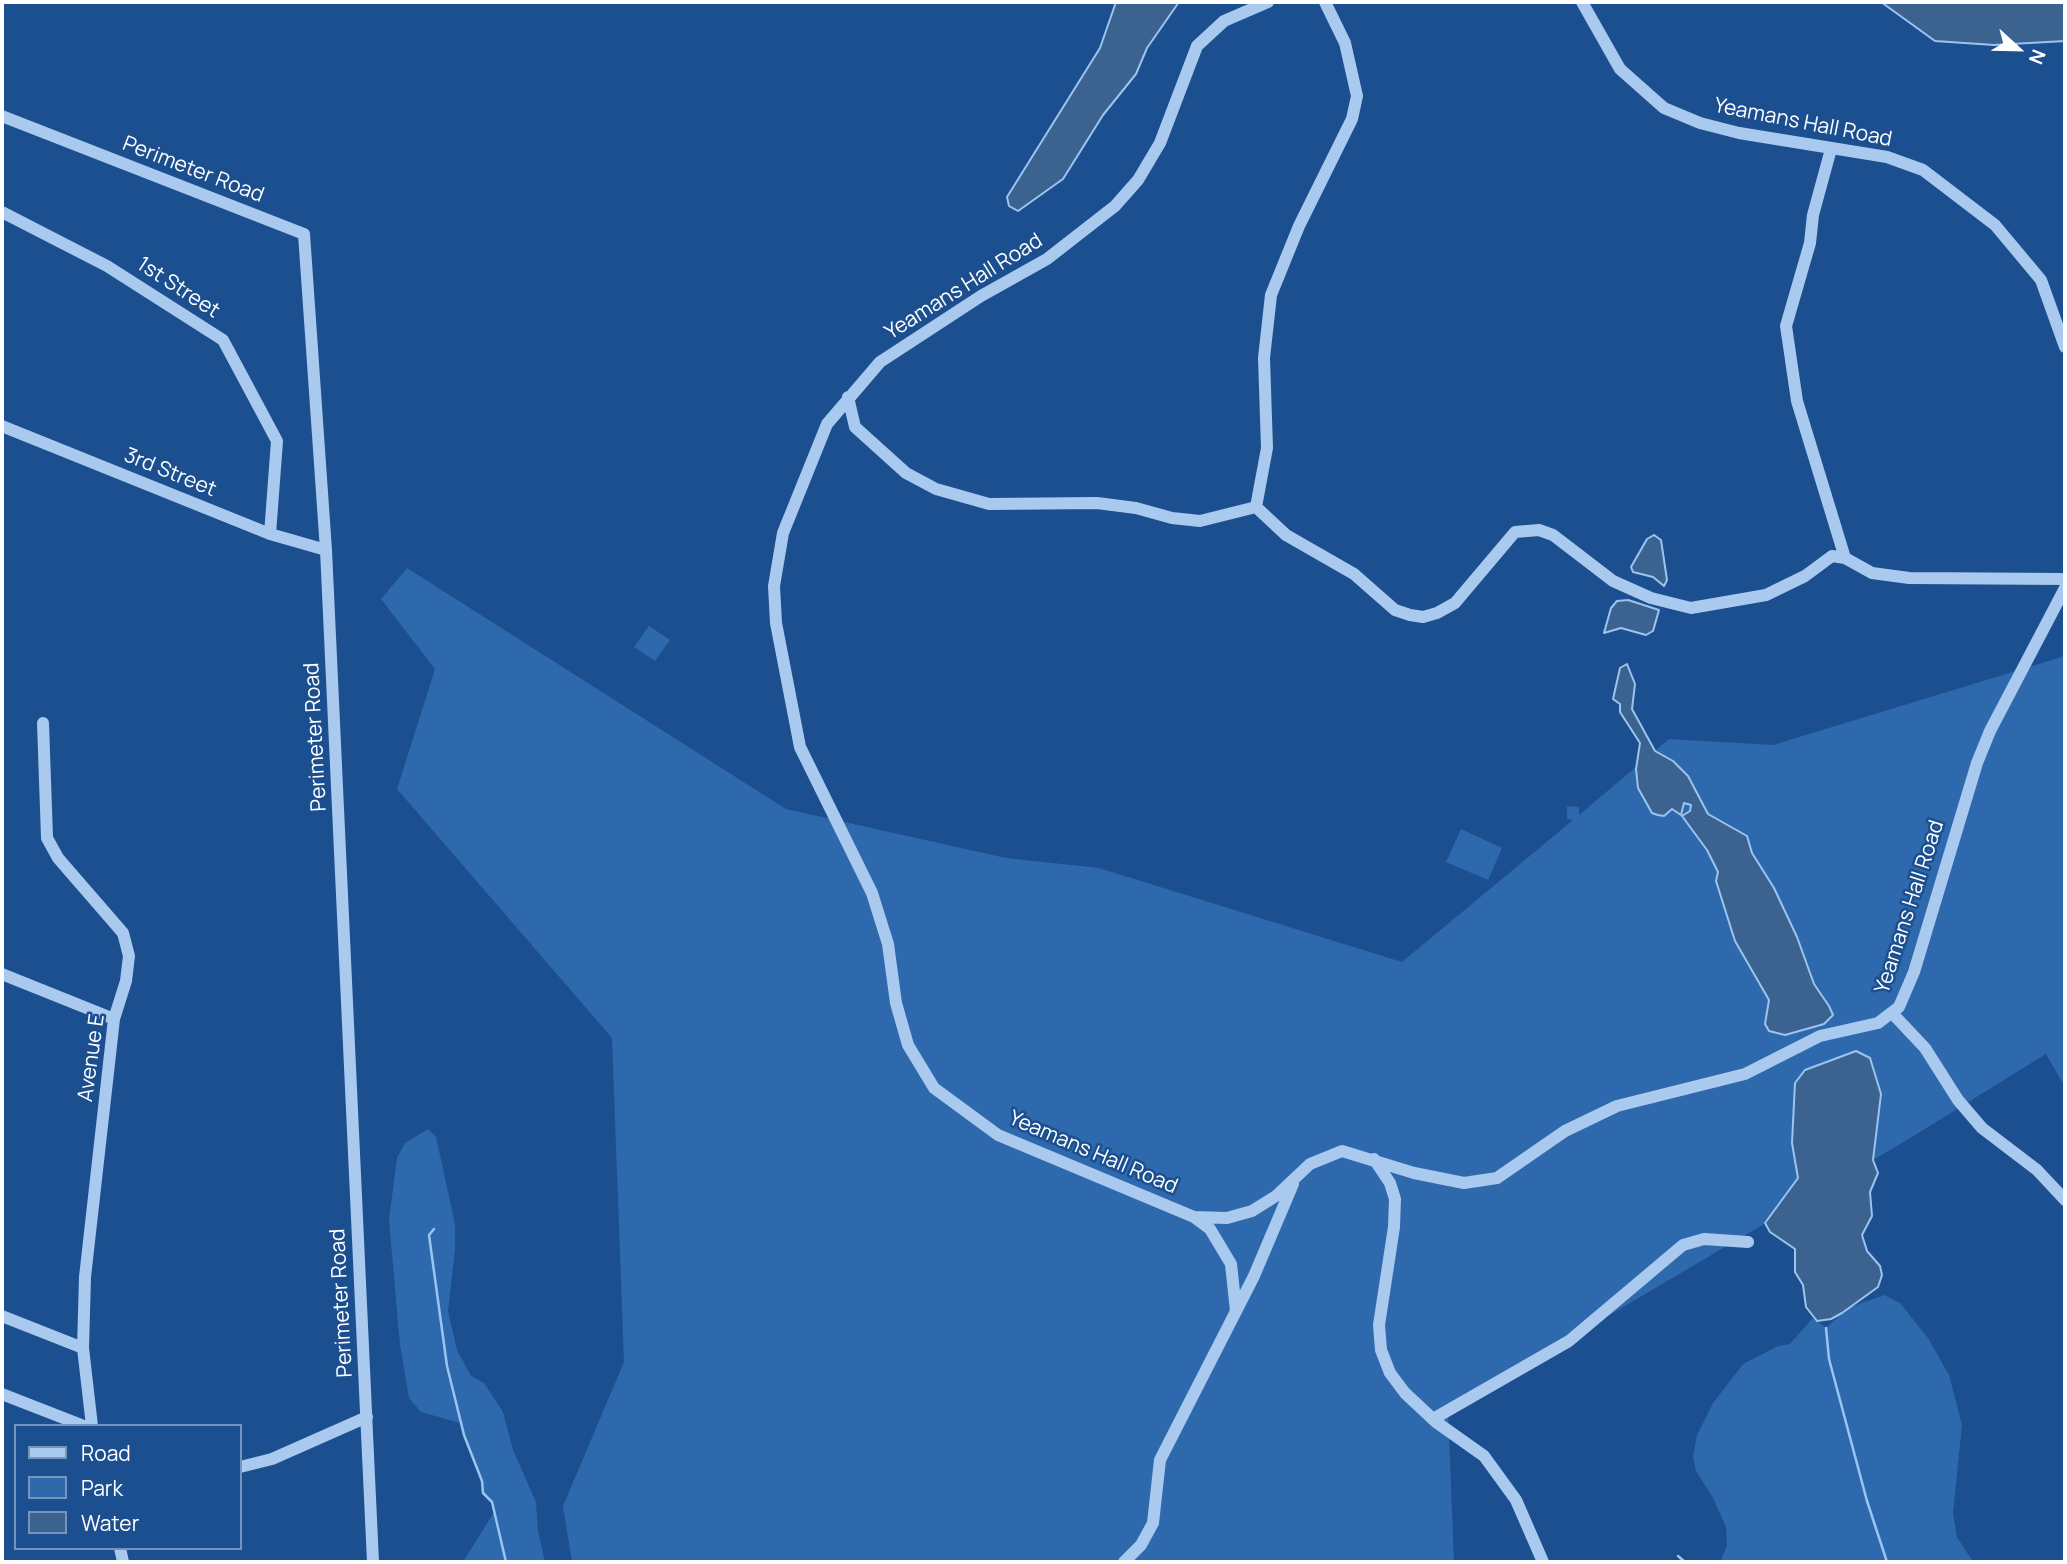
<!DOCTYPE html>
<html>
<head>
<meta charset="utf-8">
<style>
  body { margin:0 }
  #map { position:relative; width:2067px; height:1564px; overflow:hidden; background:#1b4f8f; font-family:Manrope,sans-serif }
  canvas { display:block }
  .frame { position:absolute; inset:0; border:4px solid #fff; pointer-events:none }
  .legend { position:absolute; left:14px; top:1424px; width:228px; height:126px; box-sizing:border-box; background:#1b4f8f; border:2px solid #7695bc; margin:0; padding:9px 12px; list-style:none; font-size:21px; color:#fff }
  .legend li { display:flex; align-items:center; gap:14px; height:35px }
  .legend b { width:35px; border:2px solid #7695bc }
  .north { position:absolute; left:1983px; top:14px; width:70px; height:70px; -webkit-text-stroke:5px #1b4f8f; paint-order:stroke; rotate:112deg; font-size:19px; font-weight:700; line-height:28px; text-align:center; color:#fff }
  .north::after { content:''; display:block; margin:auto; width:24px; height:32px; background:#fff; clip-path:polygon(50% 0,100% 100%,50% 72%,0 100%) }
</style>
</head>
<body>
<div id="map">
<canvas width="2067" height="1564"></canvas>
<div class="frame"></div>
<ul class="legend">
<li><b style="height:9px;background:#a9c9ee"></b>Road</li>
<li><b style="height:19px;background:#2e69ad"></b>Park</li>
<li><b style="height:19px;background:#3c6290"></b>Water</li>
</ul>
<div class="north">N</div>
</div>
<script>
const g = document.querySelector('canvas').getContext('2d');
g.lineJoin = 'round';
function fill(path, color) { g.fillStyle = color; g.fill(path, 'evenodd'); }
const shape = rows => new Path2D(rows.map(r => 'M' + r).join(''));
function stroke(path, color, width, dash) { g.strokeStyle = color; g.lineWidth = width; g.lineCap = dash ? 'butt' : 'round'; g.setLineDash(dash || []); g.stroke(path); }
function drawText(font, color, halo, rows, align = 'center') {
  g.font = font + ' Manrope,sans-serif'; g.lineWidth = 5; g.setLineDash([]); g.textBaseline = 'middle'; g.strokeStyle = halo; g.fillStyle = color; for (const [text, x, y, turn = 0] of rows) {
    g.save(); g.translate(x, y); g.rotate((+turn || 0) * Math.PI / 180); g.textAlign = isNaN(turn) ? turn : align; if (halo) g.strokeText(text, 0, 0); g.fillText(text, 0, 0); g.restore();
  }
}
fill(shape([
  [407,568,786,809,1006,858,1099,868,1402,962,1573,820,1567,819,1567,806,1579,807,1579,815,1669,739,1773,745,2065,656,2065,1087,2046,1054,1907,1140,1448,1410,1454,1562,572,1562,563,1506,624,1362,612,1038,397,789,435,669,381,599],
  [649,626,670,640,655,661,634,647],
  [1461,829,1502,848,1488,880,1446,862],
  [428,1129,436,1137,455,1224,455,1250,448,1311,457,1350,471,1376,484,1383,503,1412,513,1450,536,1502,538,1531,545,1562,463,1562,494,1512,492,1502,483,1493,482,1481,460,1423,421,1412,409,1398,400,1345,389,1220,397,1158,405,1143],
  [1884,1295,1900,1303,1928,1338,1949,1375,1962,1425,1953,1513,1957,1537,1973,1562,1720,1562,1727,1546,1726,1527,1713,1498,1696,1471,1693,1457,1697,1435,1713,1403,1743,1364,1778,1346,1790,1344,1813,1318,1826,1328,1848,1308]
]), '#2e69ad');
const water = shape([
  [1116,2,1179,2,1147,48,1136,74,1103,115,1063,179,1018,211,1009,206,1007,197,1100,48,1116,2],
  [1881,2,2065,2,2065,41,1994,45,1935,41,1881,2],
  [1654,535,1661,540,1667,580,1664,586,1653,577,1633,572,1631,567,1647,539,1654,535],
  [1628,600,1659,610,1653,631,1646,635,1621,628,1604,633,1611,608,1617,601,1628,600],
  [1627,664,1635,684,1632,709,1655,751,1673,761,1688,776,1708,814,1747,836,1752,853,1774,888,1797,937,1814,984,1829,1006,1833,1015,1824,1024,1785,1035,1769,1031,1765,1024,1769,1000,1735,941,1716,881,1718,872,1707,850,1682,816,1690,811,1691,805,1684,803,1681,815,1672,809,1664,816,1658,815,1652,813,1638,788,1636,769,1640,743,1620,712,1620,704,1613,699,1620,668,1627,664],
  [1856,1051,1870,1058,1881,1094,1873,1160,1878,1173,1870,1192,1872,1216,1862,1235,1867,1251,1880,1266,1882,1275,1878,1287,1842,1313,1831,1319,1817,1321,1806,1307,1803,1285,1795,1272,1795,1249,1770,1232,1765,1223,1798,1178,1792,1143,1795,1083,1805,1070,1856,1051]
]);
fill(water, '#3c6290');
stroke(water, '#9cc4f0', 2);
stroke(shape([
  [434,1229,429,1235,447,1366,464,1435,482,1481,483,1493,492,1502,506,1562],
  [1826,1328,1829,1359,1867,1501,1887,1562],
  [1678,1556,1685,1562]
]), '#9cc4f0', 2.5);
stroke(shape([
  [1268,2,1224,21,1197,46,1160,143,1138,180,1115,206,1047,259,981,296,880,362,827,424,783,533,774,586,776,623,800,747,872,893,888,944,896,1003,908,1045,934,1088,998,1135,1194,1217,1227,1218,1252,1211,1276,1196,1310,1164,1342,1151,1414,1173,1464,1183,1497,1178,1565,1131,1617,1106,1745,1074,1820,1036,1878,1023,1899,1007,1914,972,1977,763,1990,731,2065,588],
  [1582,2,1620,69,1664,108,1700,123,1739,133,1887,157,1923,170,1995,225,2041,280,2065,347],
  [2,116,304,234,326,550,373,1562],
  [1831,149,1813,215,1810,243,1786,326,1797,401,1845,558],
  [2,212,107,266,223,340,277,441,270,534],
  [848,397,855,427,906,473,936,489,989,504,1097,503,1136,508,1172,518,1200,521,1256,507,1286,535,1354,574,1395,610,1410,615,1423,617,1437,613,1455,603,1515,532,1539,530,1553,535,1613,581,1651,598,1691,608,1766,595,1805,576,1832,556,1845,558,1872,573,1909,578,2065,579],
  [2,426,270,534,326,550],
  [1256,507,1267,448,1264,358,1271,295,1299,226,1352,119,1357,96,1345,43,1325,2],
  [43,723,47,838,58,858,123,933,129,956,126,981,114,1019,85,1277,83,1348,92,1426],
  [2,974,114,1019],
  [1892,1013,1925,1048,1958,1100,1982,1128,2037,1170,2065,1200],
  [1374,1159,1390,1183,1395,1199,1394,1227,1379,1325,1381,1350,1390,1373,1405,1393,1436,1422,1484,1456,1516,1500,1543,1562],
  [1194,1217,1210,1229,1231,1264,1236,1311],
  [2,1316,83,1348],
  [2,1394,84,1426],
  [1433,1419,1569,1341,1683,1245,1704,1239,1748,1242],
  [240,1467,272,1459,367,1417],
  [120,1548,123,1562],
  [1124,1562,1141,1545,1153,1523,1160,1460,1254,1276,1293,1184]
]), '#a9c9ee', 12);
drawText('21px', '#fff', '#1b4f8f', [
  ["Yeamans Hall Road",1803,123,11],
  ["Perimeter Road",193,170,21],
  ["Yeamans Hall Road",964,287,-32],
  ["1st Street",178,288,33],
  ["3rd Street",170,473,22],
  ["Perimeter Road",316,737,-93],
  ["Yeamans Hall Road",1910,907,-72],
  ["Avenue E",92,1058,-82],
  ["Yeamans Hall Road",1093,1153,23],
  ["Perimeter Road",342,1303,-93]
]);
</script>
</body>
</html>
